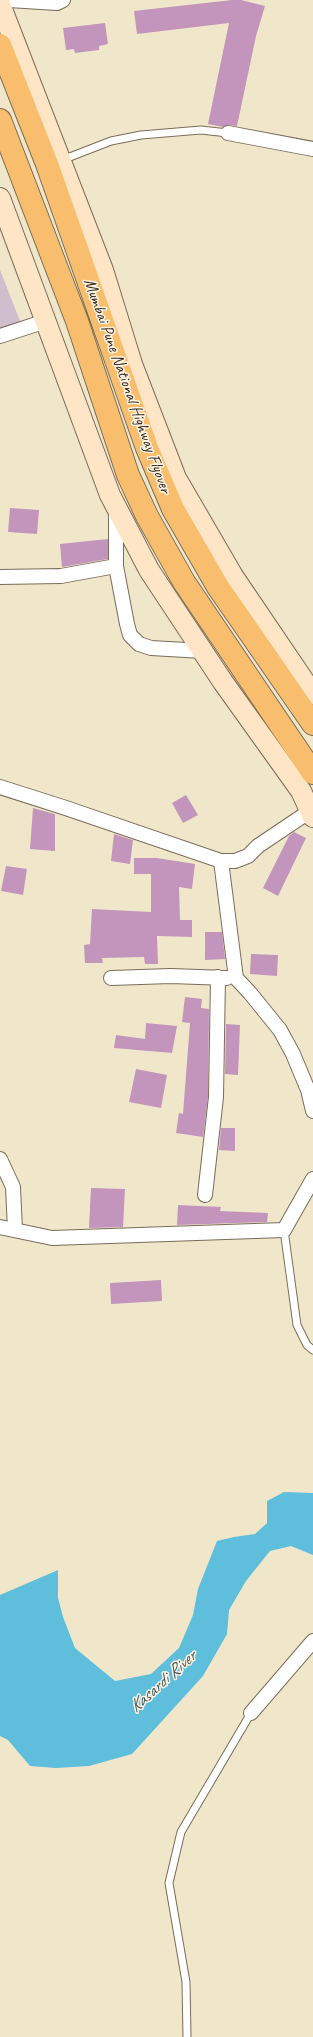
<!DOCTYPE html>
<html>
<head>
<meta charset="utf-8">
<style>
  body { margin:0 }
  canvas { display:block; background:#f0e7ca }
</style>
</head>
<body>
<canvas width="313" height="2037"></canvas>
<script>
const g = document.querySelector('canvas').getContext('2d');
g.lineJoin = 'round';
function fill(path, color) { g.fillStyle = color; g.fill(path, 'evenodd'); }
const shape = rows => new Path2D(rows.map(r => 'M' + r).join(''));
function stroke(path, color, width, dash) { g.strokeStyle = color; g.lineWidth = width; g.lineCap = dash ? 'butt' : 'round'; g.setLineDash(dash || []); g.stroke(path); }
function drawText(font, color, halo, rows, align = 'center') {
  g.font = font + ' Caveat,sans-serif'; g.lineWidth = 3; g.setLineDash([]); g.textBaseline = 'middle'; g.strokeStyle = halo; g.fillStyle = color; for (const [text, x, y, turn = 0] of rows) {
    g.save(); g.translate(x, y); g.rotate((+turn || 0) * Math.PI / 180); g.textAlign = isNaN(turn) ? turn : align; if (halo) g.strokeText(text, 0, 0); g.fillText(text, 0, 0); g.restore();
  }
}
fill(shape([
  [0,270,22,326,0,336]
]), '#d0bdce');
fill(shape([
  [284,1492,313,1493,313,1555,291,1546,270,1551,246,1581,229,1610,227,1634,203,1676,132,1754,89,1766,56,1768,30,1766,8,1740,0,1736,0,1595,58,1570,58,1598,63,1617,75,1648,115,1681,151,1674,179,1648,193,1615,198,1589,217,1541,234,1537,255,1534,267,1523,267,1501]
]), '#5ebedc');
fill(shape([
  [232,0,241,0,265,6,256,36,237,126,229,125,223,127,208,124,229,23,137,34,134,11],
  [105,23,108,44,99,46,99,50,75,53,74,49,66,50,63,28],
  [10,508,39,510,37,534,8,532],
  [108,539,108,559,62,567,60,544],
  [186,795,198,815,183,823,172,803],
  [33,808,55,814,55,851,30,849],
  [294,832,306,838,278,896,263,888,289,836],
  [114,834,133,840,130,864,111,861],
  [134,858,157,858,195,864,192,889,179,887,180,920,192,920,192,937,157,936,158,964,145,964,144,957,102,958,103,963,85,963,84,945,90,944,92,909,151,912,151,874,134,874],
  [6,866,27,869,23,895,1,891],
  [205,932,222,932,225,959,205,960],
  [251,954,278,955,277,976,250,974],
  [185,997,202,999,201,1008,209,1009,208,1096,203,1137,176,1133,179,1113,183,1114,190,1023,182,1022],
  [146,1023,177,1026,172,1053,114,1048,116,1035,145,1039],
  [226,1024,240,1025,238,1075,225,1074],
  [136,1069,167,1075,161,1108,129,1102],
  [221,1128,235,1128,235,1151,219,1150],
  [91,1188,125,1189,123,1227,89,1228],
  [178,1205,221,1207,220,1211,268,1213,267,1222,177,1225],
  [161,1280,162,1301,111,1304,110,1283]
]), '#c395bc');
const service = shape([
  [62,160,111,141,141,135,201,130,228,133],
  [284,1230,297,1325,307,1345,313,1350],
  [187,2037,186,1982,169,1883,181,1832,251,1713]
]);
const minor = shape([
  [9,0,57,3,63,0],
  [228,133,313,149],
  [0,336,46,321],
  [116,510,116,566,127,624,130,635,139,644,151,648,203,651],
  [0,577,61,576,116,566],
  [0,787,63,807,221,861,235,861,248,856,258,846,313,809],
  [221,861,236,978,250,993,280,1030,293,1054,308,1090,313,1111],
  [111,978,171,976,227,978],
  [0,1159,13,1187,15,1230],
  [205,1195,216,1097,218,977],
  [0,1227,52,1238,284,1230,313,1179],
  [251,1713,313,1641]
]);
const secondary = shape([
  [0,4,103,270,132,364,176,478,233,576,313,694],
  [0,198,110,495,149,570,223,682,301,791,313,817]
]);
const trunk = shape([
  [0,45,47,164,147,448,173,509,218,587,313,724],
  [0,120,77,321,128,475,147,516,184,582,313,773]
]);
stroke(service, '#7a6c5a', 9);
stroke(minor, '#7a6c5a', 16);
stroke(secondary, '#7a6c5a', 22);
stroke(trunk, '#7a6c5a', 24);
stroke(service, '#fff', 7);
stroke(minor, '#fff', 14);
stroke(secondary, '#fde5c5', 20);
stroke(trunk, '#f9be6d', 22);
drawText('17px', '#3b2a1e', '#fcf5e5', [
  ["Mumbai Pune National Highway Flyover",127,386,70]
]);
drawText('italic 18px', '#465657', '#fcf5e5', [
  ["Kasardi River",163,1682,-42]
]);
</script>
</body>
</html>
